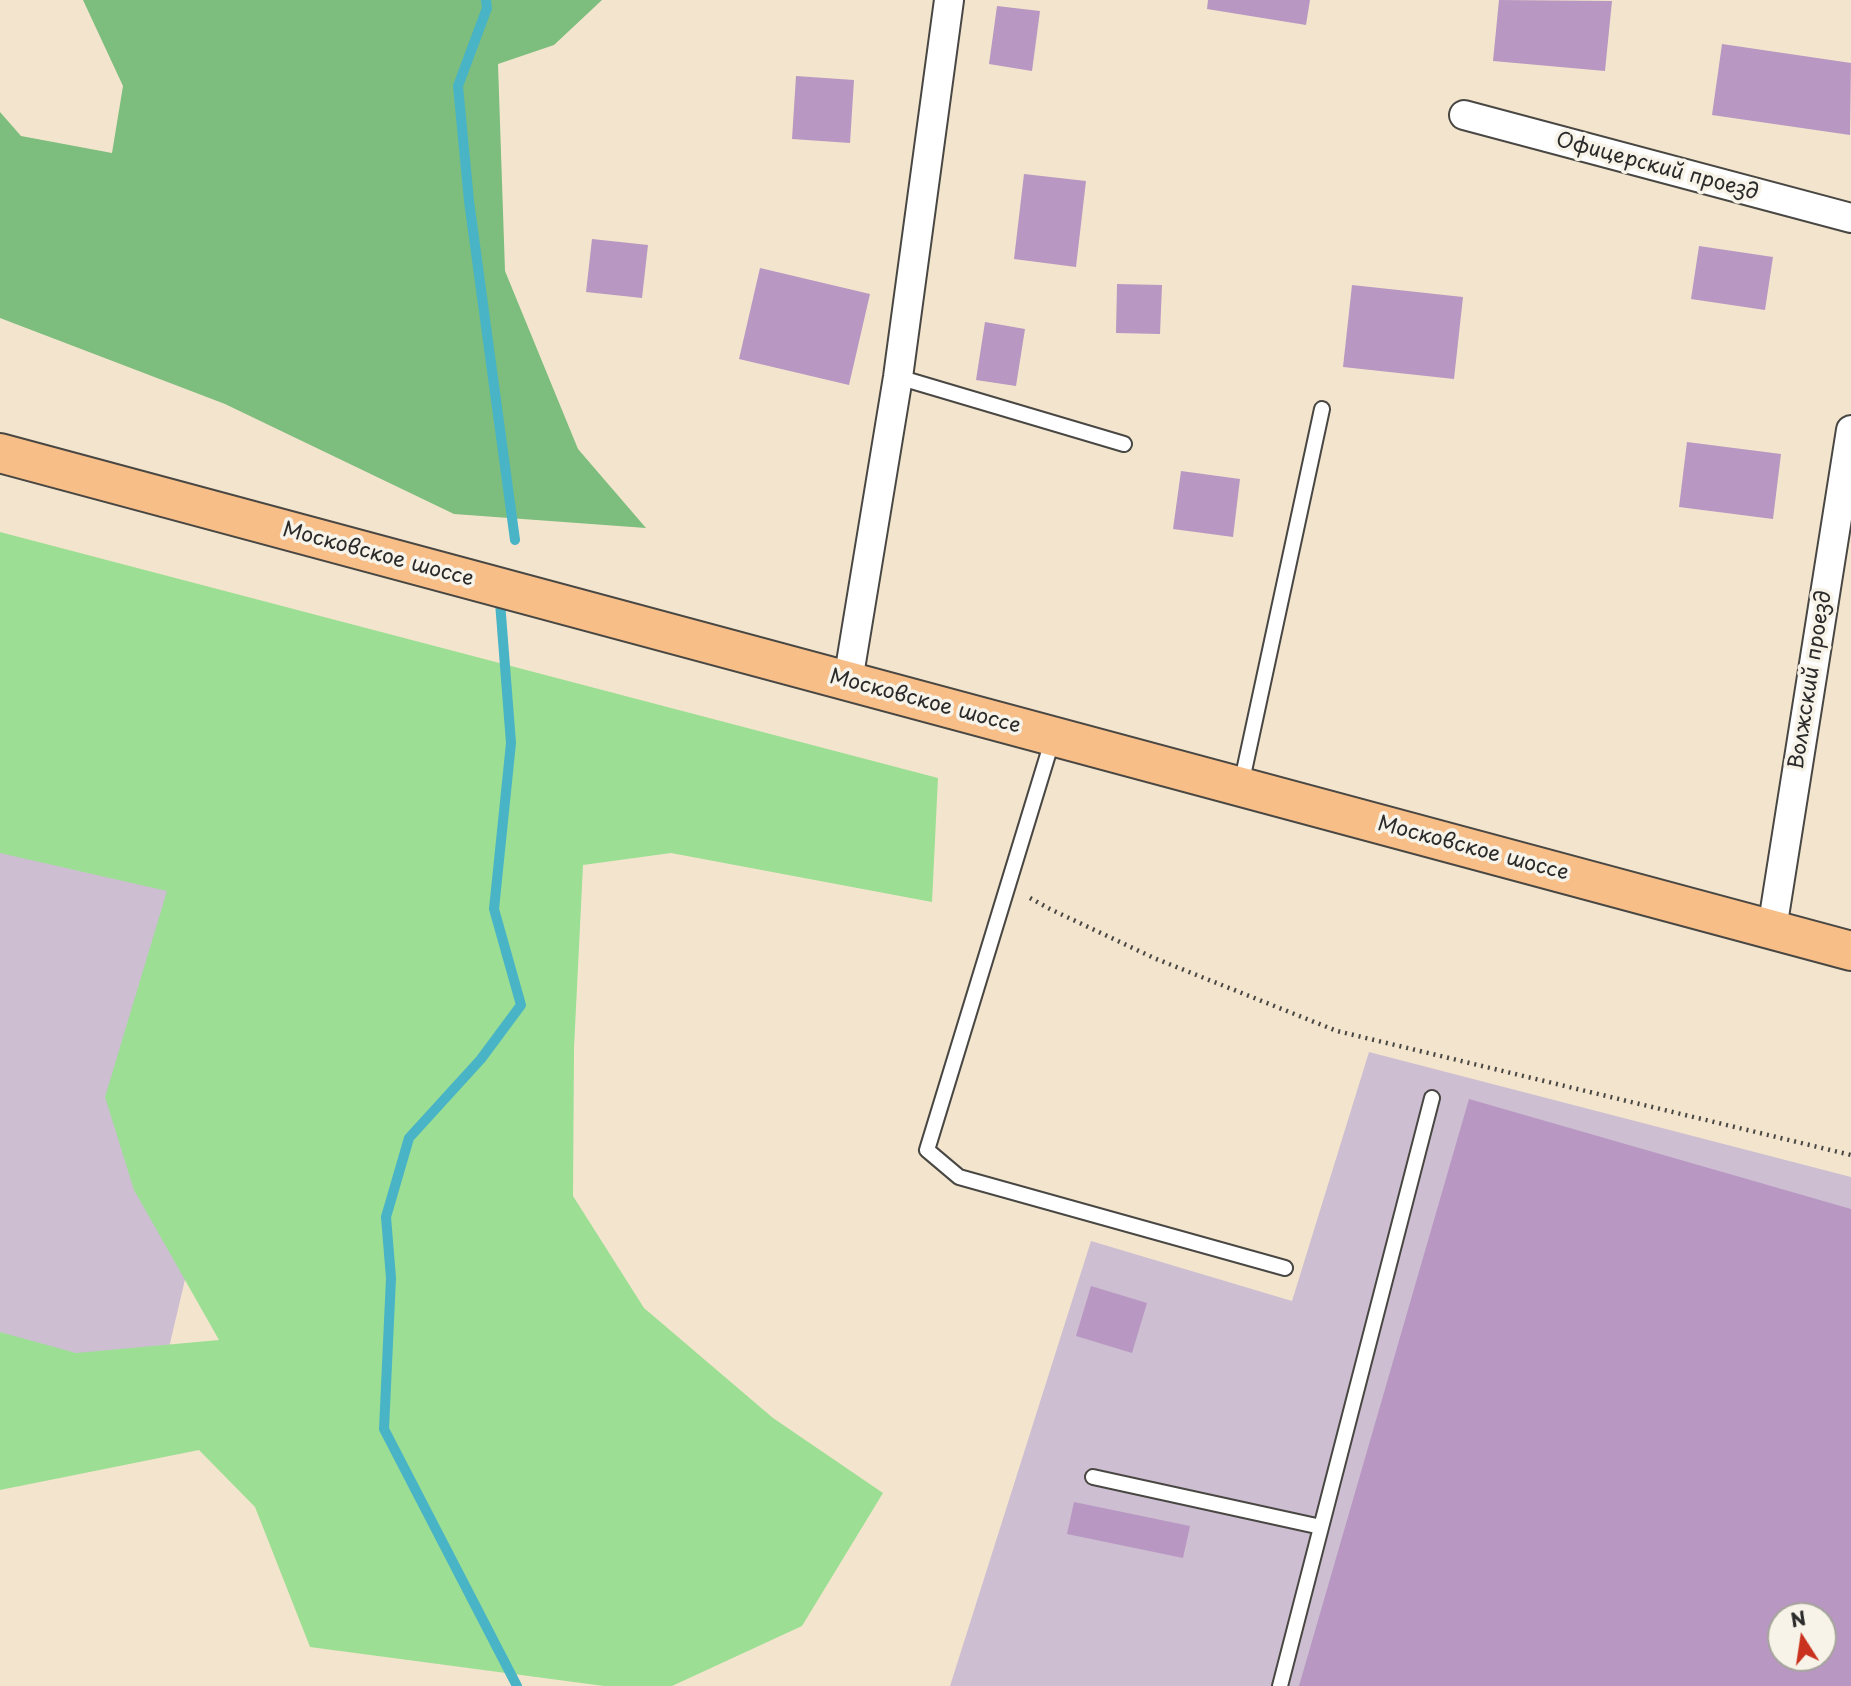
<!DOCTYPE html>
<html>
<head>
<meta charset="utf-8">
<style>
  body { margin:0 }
  #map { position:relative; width:1851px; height:1686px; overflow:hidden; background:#f3e5cd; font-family:"Playpen Sans",sans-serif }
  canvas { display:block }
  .north { position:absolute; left:1767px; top:1602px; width:70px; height:70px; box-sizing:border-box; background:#f7f3e8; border:2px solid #a5a39c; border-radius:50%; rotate:348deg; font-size:19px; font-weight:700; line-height:28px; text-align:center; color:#2b2b2b }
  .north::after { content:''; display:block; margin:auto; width:24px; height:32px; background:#c8321e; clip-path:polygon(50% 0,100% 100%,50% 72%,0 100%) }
</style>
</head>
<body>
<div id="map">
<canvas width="1851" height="1686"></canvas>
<div class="north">N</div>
</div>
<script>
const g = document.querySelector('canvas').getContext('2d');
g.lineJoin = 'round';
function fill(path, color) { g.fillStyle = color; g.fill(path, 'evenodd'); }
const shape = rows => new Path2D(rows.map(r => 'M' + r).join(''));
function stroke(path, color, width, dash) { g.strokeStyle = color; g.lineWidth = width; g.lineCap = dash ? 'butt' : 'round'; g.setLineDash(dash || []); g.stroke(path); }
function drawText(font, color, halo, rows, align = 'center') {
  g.font = font + ' "Playpen Sans",sans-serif'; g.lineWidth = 7; g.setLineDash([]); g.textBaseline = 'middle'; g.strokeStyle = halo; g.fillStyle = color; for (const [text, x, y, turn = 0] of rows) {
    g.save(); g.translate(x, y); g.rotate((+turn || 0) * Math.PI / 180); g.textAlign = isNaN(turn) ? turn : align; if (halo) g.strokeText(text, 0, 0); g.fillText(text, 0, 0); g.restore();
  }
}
fill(shape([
  [0,788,283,863,155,1407,0,1366],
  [1369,1052,1851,1177,1851,1686,950,1686,1091,1241,1292,1301],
  [1781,1616,1823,1616,1823,1658,1781,1658]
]), '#cdbed2');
fill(shape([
  [0,532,938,778,932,902,671,853,583,865,574,1048,573,1196,644,1308,773,1418,883,1493,802,1626,672,1686,604,1686,310,1647,255,1507,199,1450,0,1490,0,1332,76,1353,219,1340,134,1190,105,1097,167,891,0,853]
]), '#9cde94');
fill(shape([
  [83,0,602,0,554,45,498,64,505,271,578,449,646,528,454,514,225,404,0,318,0,112,21,136,112,153,123,86]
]), '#7dbd7e');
stroke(shape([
  [486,0,487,8,458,86,469,201,515,540],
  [500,602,511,743,494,909,521,1005,481,1059,409,1138,386,1217,391,1278,384,1429,517,1686]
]), '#49b4c6', 10);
fill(shape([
  [1208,0,1310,0,1306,25,1207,9],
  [1499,0,1612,1,1605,71,1493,61],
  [997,6,1040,11,1032,71,989,64],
  [1722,44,1851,63,1850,135,1712,115],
  [796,76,854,80,850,143,792,139],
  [1024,174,1086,181,1076,267,1014,259],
  [592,239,648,245,642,298,586,292],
  [1699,246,1773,257,1765,310,1691,299],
  [760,268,870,294,849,385,739,359],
  [1117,284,1162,285,1160,334,1116,333],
  [1352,285,1463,297,1454,379,1343,367],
  [985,322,1025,329,1016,386,976,380],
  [1687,442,1781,454,1773,519,1679,507],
  [1181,471,1240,479,1233,537,1173,529],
  [1469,1099,1851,1209,1851,1686,1299,1686],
  [1781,1616,1823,1616,1823,1658,1781,1658],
  [1091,1286,1147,1303,1132,1353,1076,1336],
  [1074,1502,1190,1526,1183,1558,1067,1534]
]), '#b897c2');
const service = shape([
  [898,377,1124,444],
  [1053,738,927,1150,959,1177,1285,1268],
  [1241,785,1322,409],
  [1093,1477,1321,1527],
  [1280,1686,1432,1098]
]);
const minor = shape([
  [1464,115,1851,218],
  [848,681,898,377,949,0],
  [1772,929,1851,430]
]);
const primary = shape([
  [0,453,1851,951]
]);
stroke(service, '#494743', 18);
stroke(minor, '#494743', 32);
stroke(primary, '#494743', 42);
stroke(shape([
  [1030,898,1050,909,1154,958,1337,1031,1851,1155]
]), '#494743', 4.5, [2, 5]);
stroke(service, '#fff', 14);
stroke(minor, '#fff', 28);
stroke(primary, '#f7be88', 38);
drawText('21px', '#2b2b2b', '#f7f3e8', [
  ["Офицерский проезд",1657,167,15],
  ["Московское шоссе",378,555,15],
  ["Волжский проезд",1811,680,-81],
  ["Московское шоссе",925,702,15],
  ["Московское шоссе",1473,849,15]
]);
</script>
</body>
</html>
